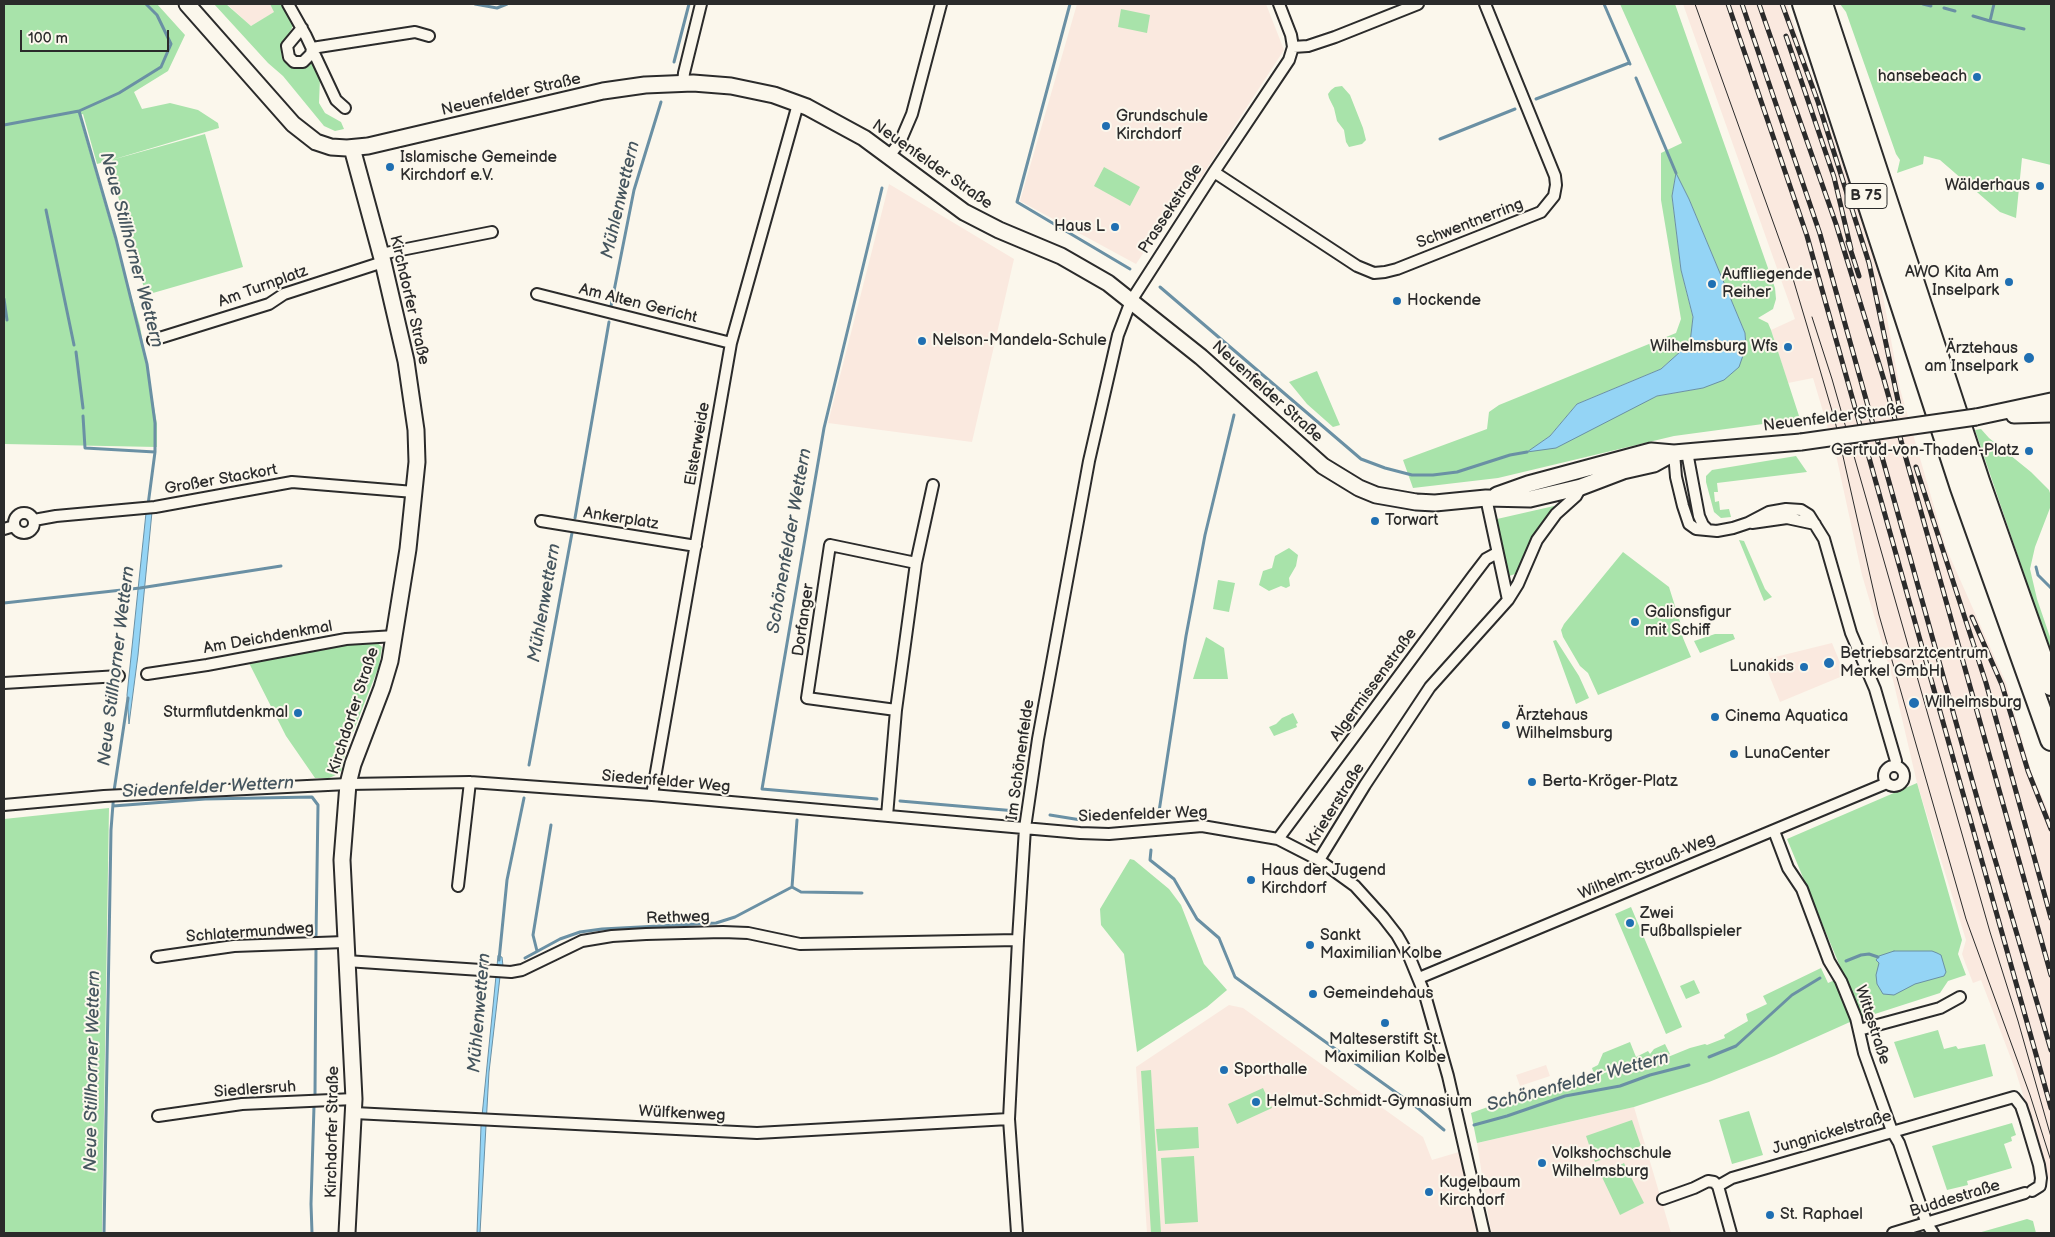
<!DOCTYPE html>
<html>
<head>
<meta charset="utf-8">
<style>
  body { margin:0 }
  #map { position:relative; width:2055px; height:1237px; overflow:hidden; background:#fbf7ec; font-family:"Balsamiq Sans",sans-serif }
  canvas { display:block }
  .frame { position:absolute; inset:0; border:5px solid #2b2b2b; pointer-events:none }
  .scale { position:absolute; left:20px; top:30px; width:149px; height:22px; box-sizing:border-box; border:2px solid #2b2b2b; border-top:0; padding-left:6px; font-size:15px; line-height:18px; white-space:nowrap; color:#2b2b2b; -webkit-text-stroke:4px #fbf7ec; paint-order:stroke }
</style>
</head>
<body>
<div id="map">
<canvas width="2055" height="1237"></canvas>
<div class="frame"></div>
<div class="scale">100 m</div>
</div>
<script>
const g = document.querySelector('canvas').getContext('2d');
g.lineJoin = 'round';
function fill(path, color) { g.fillStyle = color; g.fill(path, 'evenodd'); }
const shape = rows => new Path2D(rows.map(r => 'M' + r).join(''));
function stroke(path, color, width, dash) { g.strokeStyle = color; g.lineWidth = width; g.lineCap = dash ? 'butt' : 'round'; g.setLineDash(dash || []); g.stroke(path); }
function drawText(font, color, halo, rows, align = 'center') {
  g.font = font + ' "Balsamiq Sans",sans-serif'; g.lineWidth = 4; g.setLineDash([]); g.textBaseline = 'middle'; g.strokeStyle = halo; g.fillStyle = color; for (const [text, x, y, turn = 0] of rows) {
    g.save(); g.translate(x, y); g.rotate((+turn || 0) * Math.PI / 180); g.textAlign = isNaN(turn) ? turn : align; if (halo) g.strokeText(text, 0, 0); g.fillText(text, 0, 0); g.restore();
  }
}
fill(shape([
  [227,4,270,4,275,12,251,26],
  [1077,4,1266,4,1284,50,1202,176,1166,219,1136,264,1020,201],
  [1683,4,1787,4,1877,263,1900,389,1946,548,2006,683,2032,774,2051,817,2051,1185,2015,1069,1981,980,1973,983,1966,965,1962,954,1966,940,1917,783,1893,680,1862,575,1836,455,1813,378,1788,383,1771,330,1795,319],
  [889,184,1014,259,972,442,828,423],
  [1832,643,1845,675,1780,702,1763,660],
  [1229,1005,1243,1008,1423,1137,1432,1160,1459,1152,1478,1233,1147,1233,1136,1067],
  [1546,1065,1550,1076,1520,1086,1516,1075],
  [1634,1107,1671,1233,1491,1233,1477,1143]
]), '#fae9df');
fill(shape([
  [4,4,157,4,185,35,168,71,134,92,142,109,170,103,198,110,218,123,219,128,108,161,205,134,243,267,146,295,108,161,97,164,83,114,79,115,140,326,157,424,157,447,4,444],
  [214,4,226,4,251,26,274,12,270,4,282,4,294,24,281,49,282,59,288,65,295,68,303,68,313,60,320,78,319,103,325,113,341,122,344,129,335,131,324,126,283,76,268,63],
  [1620,4,1675,4,1775,288,1776,299,1773,309,1758,318,1768,323,1771,330,1800,419,1674,436,1498,478,1413,488,1403,460,1487,429,1489,412,1499,405,1676,333,1681,319,1661,200,1661,153,1682,143],
  [1676,174,1689,199,1745,333,1746,347,1703,388,1657,396,1528,452,1550,436,1577,404,1661,369,1690,343,1693,318,1681,270,1672,196],
  [1840,4,2051,4,2051,165,2022,158,2016,218,2000,212,1940,160,1924,156,1923,164,1897,173,1900,160,1896,154,1846,12],
  [1121,9,1150,15,1147,33,1118,27],
  [1342,86,1350,95,1363,128,1366,140,1362,144,1349,147,1346,142,1344,130,1337,121,1334,108,1329,98,1328,94,1331,90,1335,87],
  [1104,167,1140,187,1130,206,1094,186],
  [1317,371,1340,425,1333,427,1307,404,1289,382],
  [1981,429,1989,438,2031,472,2049,490,2051,496,2050,508,2035,547,2030,569,2037,599,2051,640,2051,653,1975,430],
  [1796,456,1807,472,1717,483,1718,492,1714,492,1715,502,1719,501,1720,510,1729,509,1731,517,1721,518,1714,512,1706,482,1706,476,1712,470],
  [1554,506,1556,509,1518,573,1509,576,1497,519],
  [1739,540,1744,541,1765,589,1772,597,1764,601],
  [1289,548,1298,555,1296,566,1289,578,1290,586,1286,588,1281,586,1269,591,1259,585,1263,571,1272,568,1275,556],
  [1623,552,1669,587,1681,625,1683,638,1691,657,1598,695,1588,673,1580,666,1563,637,1561,630,1564,624],
  [1218,580,1235,583,1229,612,1213,609],
  [1715,634,1733,634,1735,639,1700,653,1694,641],
  [1206,637,1224,648,1228,679,1193,679],
  [1556,640,1579,676,1589,698,1576,704,1553,641],
  [375,641,382,647,379,666,346,750,341,771,336,775,329,778,315,778,286,736,249,663,312,649],
  [1293,713,1298,723,1296,724,1297,727,1274,736,1269,727,1276,724,1282,718],
  [1917,783,1962,940,1958,954,1966,975,1948,981,1940,993,1850,1022,1774,1056,1709,1082,1634,1107,1477,1143,1471,1113,1552,1084,1562,1085,1636,1064,1644,1066,1654,1062,1643,1064,1637,1062,1594,1074,1592,1068,1598,1065,1603,1053,1630,1042,1636,1057,1648,1051,1650,1054,1654,1049,1665,1044,1670,1054,1658,1061,1690,1048,1705,1044,1707,1045,1725,1038,1724,1035,1748,1021,1746,1014,1767,1004,1763,996,1821,968,1828,983,1844,976,1787,839],
  [109,808,102,1233,4,1233,4,819],
  [1130,859,1134,860,1169,889,1181,905,1204,964,1227,990,1207,1007,1137,1052,1124,954,1101,925,1100,909],
  [1631,907,1682,1027,1666,1034,1615,914],
  [1694,980,1700,993,1686,999,1680,986],
  [1938,1030,1944,1049,1956,1046,1958,1049,1985,1044,1993,1076,1914,1098,1894,1042],
  [1151,1070,1161,1233,1151,1233,1141,1071],
  [1263,1088,1272,1108,1237,1124,1228,1104],
  [1749,1111,1763,1155,1732,1164,1719,1120],
  [1632,1120,1641,1146,1595,1162,1586,1136],
  [2012,1123,2016,1135,2011,1137,2012,1141,2004,1144,2012,1168,1967,1181,1968,1185,1947,1190,1932,1146],
  [1198,1127,1199,1148,1158,1151,1156,1129],
  [1194,1156,1198,1222,1165,1224,1161,1158],
  [1624,1163,1644,1203,1620,1215,1601,1175],
  [2027,1219,2033,1221,2036,1233,1978,1233]
]), '#a8e3aa');
const water = shape([
  [1676,173,1689,199,1745,333,1746,347,1739,367,1724,380,1703,388,1657,396,1556,448,1527,452,1550,436,1577,404,1661,369,1690,343,1693,317,1681,270,1672,196,1676,173],
  [152,512,138,655,129,724,127,695,146,513,152,512],
  [1894,951,1932,951,1937,953,1941,955,1946,972,1944,976,1915,984,1894,995,1883,994,1877,984,1876,975,1879,963,1876,960,1879,956,1894,951],
  [498,956,502,957,503,966,501,968,489,1072,480,1233,477,1233,481,1126,498,956]
]);
fill(water, '#94d4f5');
stroke(water, '#6a90a4', 1);
stroke(shape([
  [475,4,497,8,507,4],
  [1070,4,1017,202,1130,269],
  [1604,4,1630,64],
  [1923,4,1931,6],
  [1994,4,1990,21,2024,29],
  [1944,8,1955,11],
  [1973,16,1990,21],
  [674,62,689,4],
  [1636,78,1676,173],
  [1536,99,1629,63],
  [79,111,116,239,147,364,155,423,155,452,148,505],
  [4,125,79,111,119,93,161,67,171,44,157,15,146,4],
  [1440,139,1515,109],
  [46,210,74,345],
  [1160,287,1361,459,1385,468,1412,475,1433,475,1457,472,1510,455,1527,452],
  [4,299,7,320],
  [611,306,634,190,661,102],
  [76,352,83,408],
  [83,416,85,448,155,452],
  [575,518,609,322],
  [2036,567,2038,575,2051,588],
  [4,603,140,588,281,566],
  [529,765,572,533],
  [877,799,762,789,824,428,882,188],
  [900,801,1016,811],
  [113,806,205,799,312,797,318,805,316,937],
  [1050,815,1081,820],
  [1158,818,1186,636,1205,535,1234,415],
  [1151,850,1150,860,1174,879,1197,919,1219,938,1235,977,1419,1109,1444,1130],
  [792,887,797,820],
  [537,951,533,935,551,825],
  [525,958,560,939,580,932,602,929,716,923,735,917,792,887,801,892,862,893],
  [499,960,507,880,524,798],
  [1846,961,1861,955,1869,954,1878,957],
  [1709,1057,1736,1046,1792,995,1820,978],
  [315,1094,316,948],
  [1474,1125,1507,1116,1565,1096,1620,1086,1650,1075,1689,1065],
  [104,1233,111,830,114,791,128,698],
  [312,1233,311,1204,314,1106]
]), '#6a90a4', 3);
const street = shape([
  [288,4,306,36,336,100,345,108],
  [302,28,287,46,289,57,294,62,303,62,311,54,312,48],
  [1293,47,1308,46,1335,37,1418,4],
  [312,48,415,32,429,36],
  [683,83,684,73,701,4],
  [889,156,900,142,912,114,941,4],
  [1214,172,1357,266,1374,273,1385,272,1397,269,1541,212,1554,196,1556,185,1555,176,1485,4],
  [381,254,492,232],
  [537,294,731,343],
  [153,340,269,304,284,294,383,262],
  [1687,452,1699,516,1703,525,1707,529],
  [1674,453,1676,477,1683,506,1689,524,1696,529,1717,531,1733,528,1748,523,1769,512,1786,509,1801,510,1809,515,1824,539,1851,633,1875,689,1896,761,1895,766],
  [1486,498,1508,600],
  '14 523a10 10 0 1 1 20 0a10 10 0 1 1-20 0Z',
  [34,520,56,516,155,507,292,482,414,492],
  [541,521,696,546],
  [1752,523,1787,518,1815,524],
  [4,529,14,526],
  [147,674,207,665,346,639,395,636],
  [4,683,119,676],
  [896,710,807,698,830,545,916,563],
  '1884 776a10 10 0 1 1 20 0a10 10 0 1 1-20 0Z',
  [652,795,731,343,798,104],
  [4,805,104,796,348,784,470,782,652,795,1080,833,1109,834,1202,826,1278,839,1319,860,1355,886,1383,917,1397,935,1409,956,1425,995,1448,1076,1484,1233],
  [887,816,896,710,916,563,933,485],
  [1774,831,1788,868,1802,889,1829,961,1841,981,1856,1018,1864,1053,1892,1131,1899,1143,1927,1224,1933,1233],
  [1278,839,1473,576,1486,559,1497,553],
  [1319,860,1365,785,1430,687,1508,600,1518,584,1537,540,1556,514,1576,496,1581,487],
  [458,886,470,782],
  [157,957,234,946,345,942],
  [346,961,511,972,522,970,582,941,612,936,646,934,723,932,748,933,800,944,1018,940],
  [1419,978,1887,783],
  [1859,1030,1940,1008,1960,997],
  [354,1113,757,1133,1009,1119],
  [158,1116,242,1104,354,1099],
  [1718,1186,1731,1233],
  [1663,1199,1694,1188,1708,1181,1714,1182,1718,1186,1732,1178,2014,1097,2021,1106,2025,1118,2039,1165,2041,1178,2040,1186,2032,1191],
  [1017,1233,1009,1119,1018,940,1025,828,1038,739,1089,461,1118,335,1131,301,1214,172,1289,60,1293,47,1291,35,1279,4],
  [1893,1233,2025,1193]
]);
const secondary = shape([
  [187,4,293,124,316,142,331,147,347,148,368,146,603,91,645,85,693,83,731,86,774,95,807,107,864,138,964,212,999,230,1061,256,1108,283,1201,357,1323,466,1359,488,1376,495,1416,502,1435,503,1486,498,1530,499,1581,487,1623,471,1654,464,1674,453],
  [2014,415,2051,414],
  [1976,417,2051,401],
  [1497,495,1528,484,1651,451,1674,453,1801,442],
  [347,1233,354,1099,342,860,348,784,353,764,382,688,390,661,408,549,417,462,416,430,406,361,383,262,352,148]
]);
const highway = shape([
  [1803,4,1961,488,2051,740],
  [1822,4,1979,481,2051,685]
]);
stroke(street, '#2b2b2b', 14);
stroke(secondary, '#2b2b2b', 19);
stroke(highway, '#2b2b2b', 24);
stroke(street, '#fbf7ec', 10);
stroke(secondary, '#fbf7ec', 15);
stroke(highway, '#fbf7ec', 20);
stroke(shape([
  [1695,4,1791,272,1808,329,1835,421,1879,615,1966,919,2030,1095,2051,1161],
  [1812,317,1832,379,1990,932,2018,1021,2051,1137]
]), '#2b2b2b', 1);
const rail = shape([
  [1728,4,1807,236,2051,1108],
  [1742,4,1820,234,1979,805,2051,1050],
  [1759,4,1836,224,1884,380,2051,975],
  [1782,4,1818,102,1869,263,1900,410],
  [1786,36,1834,177,1851,249],
  [1848,242,1859,276],
  [1916,467,1986,683,2051,918],
  [1972,617,2002,685,2028,771,2051,829]
]);
stroke(rail, '#2b2b2b', 5);
stroke(rail, '#fbf7ec', 3, [9]);
const secondaryBridge = shape([
  [1801,442,1976,417]
]);
stroke(secondaryBridge, '#2b2b2b', 19, []);
stroke(secondaryBridge, '#fbf7ec', 15);
for (const [x, y, r, color] of [
  [1977,77,5,"#1f6fb2"],
  [1106,126,5,"#1f6fb2"],
  [390,167,5,"#1f6fb2"],
  [2040,186,5,"#1f6fb2"],
  [1115,227,5,"#1f6fb2"],
  [2009,282,5,"#1f6fb2"],
  [1712,284,5,"#1f6fb2"],
  [1397,301,5,"#1f6fb2"],
  [922,341,5,"#1f6fb2"],
  [1788,347,5,"#1f6fb2"],
  [2029,358,6,"#1f6fb2"],
  [2029,451,5,"#1f6fb2"],
  [1375,521,5,"#1f6fb2"],
  [1635,622,5,"#1f6fb2"],
  [1829,663,6,"#1f6fb2"],
  [1804,667,5,"#1f6fb2"],
  [1914,703,6,"#1f6fb2"],
  [298,713,5,"#1f6fb2"],
  [1715,717,5,"#1f6fb2"],
  [1506,725,5,"#1f6fb2"],
  [1734,754,5,"#1f6fb2"],
  [1532,782,5,"#1f6fb2"],
  [1251,880,5,"#1f6fb2"],
  [1630,923,5,"#1f6fb2"],
  [1310,945,5,"#1f6fb2"],
  [1313,994,5,"#1f6fb2"],
  [1385,1023,5,"#1f6fb2"],
  [1224,1070,5,"#1f6fb2"],
  [1256,1102,5,"#1f6fb2"],
  [1542,1163,5,"#1f6fb2"],
  [1429,1192,5,"#1f6fb2"],
  [1770,1215,5,"#1f6fb2"]
]) { const dot = new Path2D(); dot.arc(x, y, r, 0, 2 * Math.PI); g.fillStyle = color; g.fill(dot); stroke(dot, '#fbf7ec', 2); }
for (const [x, y, w] of [
  [1866,196,42]
]) { const box = new Path2D(); box.roundRect(x - w / 2, y - 12.5, w, 25, 4); g.fillStyle = '#fbf7ec'; g.fill(box); stroke(box, '#2b2b2b', 1); }
drawText('bold 15px', '#2b2b2b', null, [
  ["B 75",1866,196]
]);
drawText('16px', '#2b2b2b', '#fbf7ec', [
  ["hansebeach",1967,77,"right"],
  ["Grundschule",1116,117],
  ["Kirchdorf",1116,135],
  ["Islamische Gemeinde",400,158],
  ["Kirchdorf e.V.",400,176],
  ["Wälderhaus",2030,186,"right"],
  ["Haus L",1105,227,"right"],
  ["AWO Kita Am",1999,273,"right"],
  ["Inselpark",1999,291,"right"],
  ["Auffliegende",1722,275],
  ["Reiher",1722,293],
  ["Hockende",1407,301],
  ["Nelson-Mandela-Schule",932,341],
  ["Wilhelmsburg Wfs",1778,347,"right"],
  ["Ärztehaus",2018,349,"right"],
  ["am Inselpark",2018,367,"right"],
  ["Gertrud-von-Thaden-Platz",2019,451,"right"],
  ["Torwart",1385,521],
  ["Galionsfigur",1645,613],
  ["mit Schiff",1645,631],
  ["Betriebsarztcentrum",1840,654],
  ["Merkel GmbH",1840,672],
  ["Lunakids",1794,667,"right"],
  ["Wilhelmsburg",1925,703],
  ["Sturmflutdenkmal",288,713,"right"],
  ["Ärztehaus",1516,716],
  ["Wilhelmsburg",1516,734],
  ["Cinema Aquatica",1725,717],
  ["LunaCenter",1744,754],
  ["Berta-Kröger-Platz",1542,782],
  ["Haus der Jugend",1261,871],
  ["Kirchdorf",1261,889],
  ["Zwei",1640,914],
  ["Fußballspieler",1640,932],
  ["Sankt",1320,936],
  ["Maximilian Kolbe",1320,954],
  ["Gemeindehaus",1323,994],
  ["Malteserstift St.",1385,1040,"center"],
  ["Maximilian Kolbe",1385,1058,"center"],
  ["Sporthalle",1234,1070],
  ["Helmut-Schmidt-Gymnasium",1266,1102],
  ["Volkshochschule",1552,1154],
  ["Wilhelmsburg",1552,1172],
  ["Kugelbaum",1439,1183],
  ["Kirchdorf",1439,1201],
  ["St. Raphael",1780,1215]
], 'left');
drawText('16px', '#2b2b2b', '#fbf7ec', [
  ["Neuenfelder Straße",511,95,-13],
  ["Neuenfelder Straße",932,165,35],
  ["Prassekstraße",1171,209,-57],
  ["Schwentnerring",1470,224,-21],
  ["Am Turnplatz",263,287,-20],
  ["Kirchdorfer Straße",409,300,77],
  ["Am Alten Gericht",638,304,14],
  ["Neuenfelder Straße",1267,392,42],
  ["Neuenfelder Straße",1834,418,-7],
  ["Elsterweide",698,444,-80],
  ["Großer Stackort",221,480,-10],
  ["Ankerplatz",621,519,9],
  ["Dorfanger",804,620,-82],
  ["Am Deichdenkmal",268,638,-10],
  ["Algermissenstraße",1374,685,-54],
  ["Kirchdorfer Straße",354,711,-72],
  ["Im Schönenfelde",1021,760,-82],
  ["Siedenfelder Weg",666,782,5],
  ["Krieterstraße",1336,805,-58],
  ["Siedenfelder Weg",1143,815,-2],
  ["Wilhelm-Strauß-Weg",1647,867,-23],
  ["Rethweg",678,918,-2],
  ["Schlatermundweg",250,933,-4],
  ["Wittestraße",1872,1025,72],
  ["Siedlersruh",255,1090,-4],
  ["Wülfkenweg",682,1114,3],
  ["Kirchdorfer Straße",333,1132,-89],
  ["Jungnickelstraße",1832,1133,-16],
  ["Buddestraße",1955,1199,-17]
]);
drawText('italic 18px', '#45555e', '#fbf7ec', [
  ["Mühlenwettern",621,200,-77],
  ["Neue Stillhorner Wettern",131,250,75],
  ["Schönenfelder Wettern",790,541,-80],
  ["Mühlenwettern",545,603,-80],
  ["Neue Stillhorner Wettern",117,666,-83],
  ["Siedenfelder Wettern",208,788,-3],
  ["Mühlenwettern",480,1013,-85],
  ["Neue Stillhorner Wettern",93,1071,-89],
  ["Schönenfelder Wettern",1578,1082,-15]
]);
</script>
</body>
</html>
